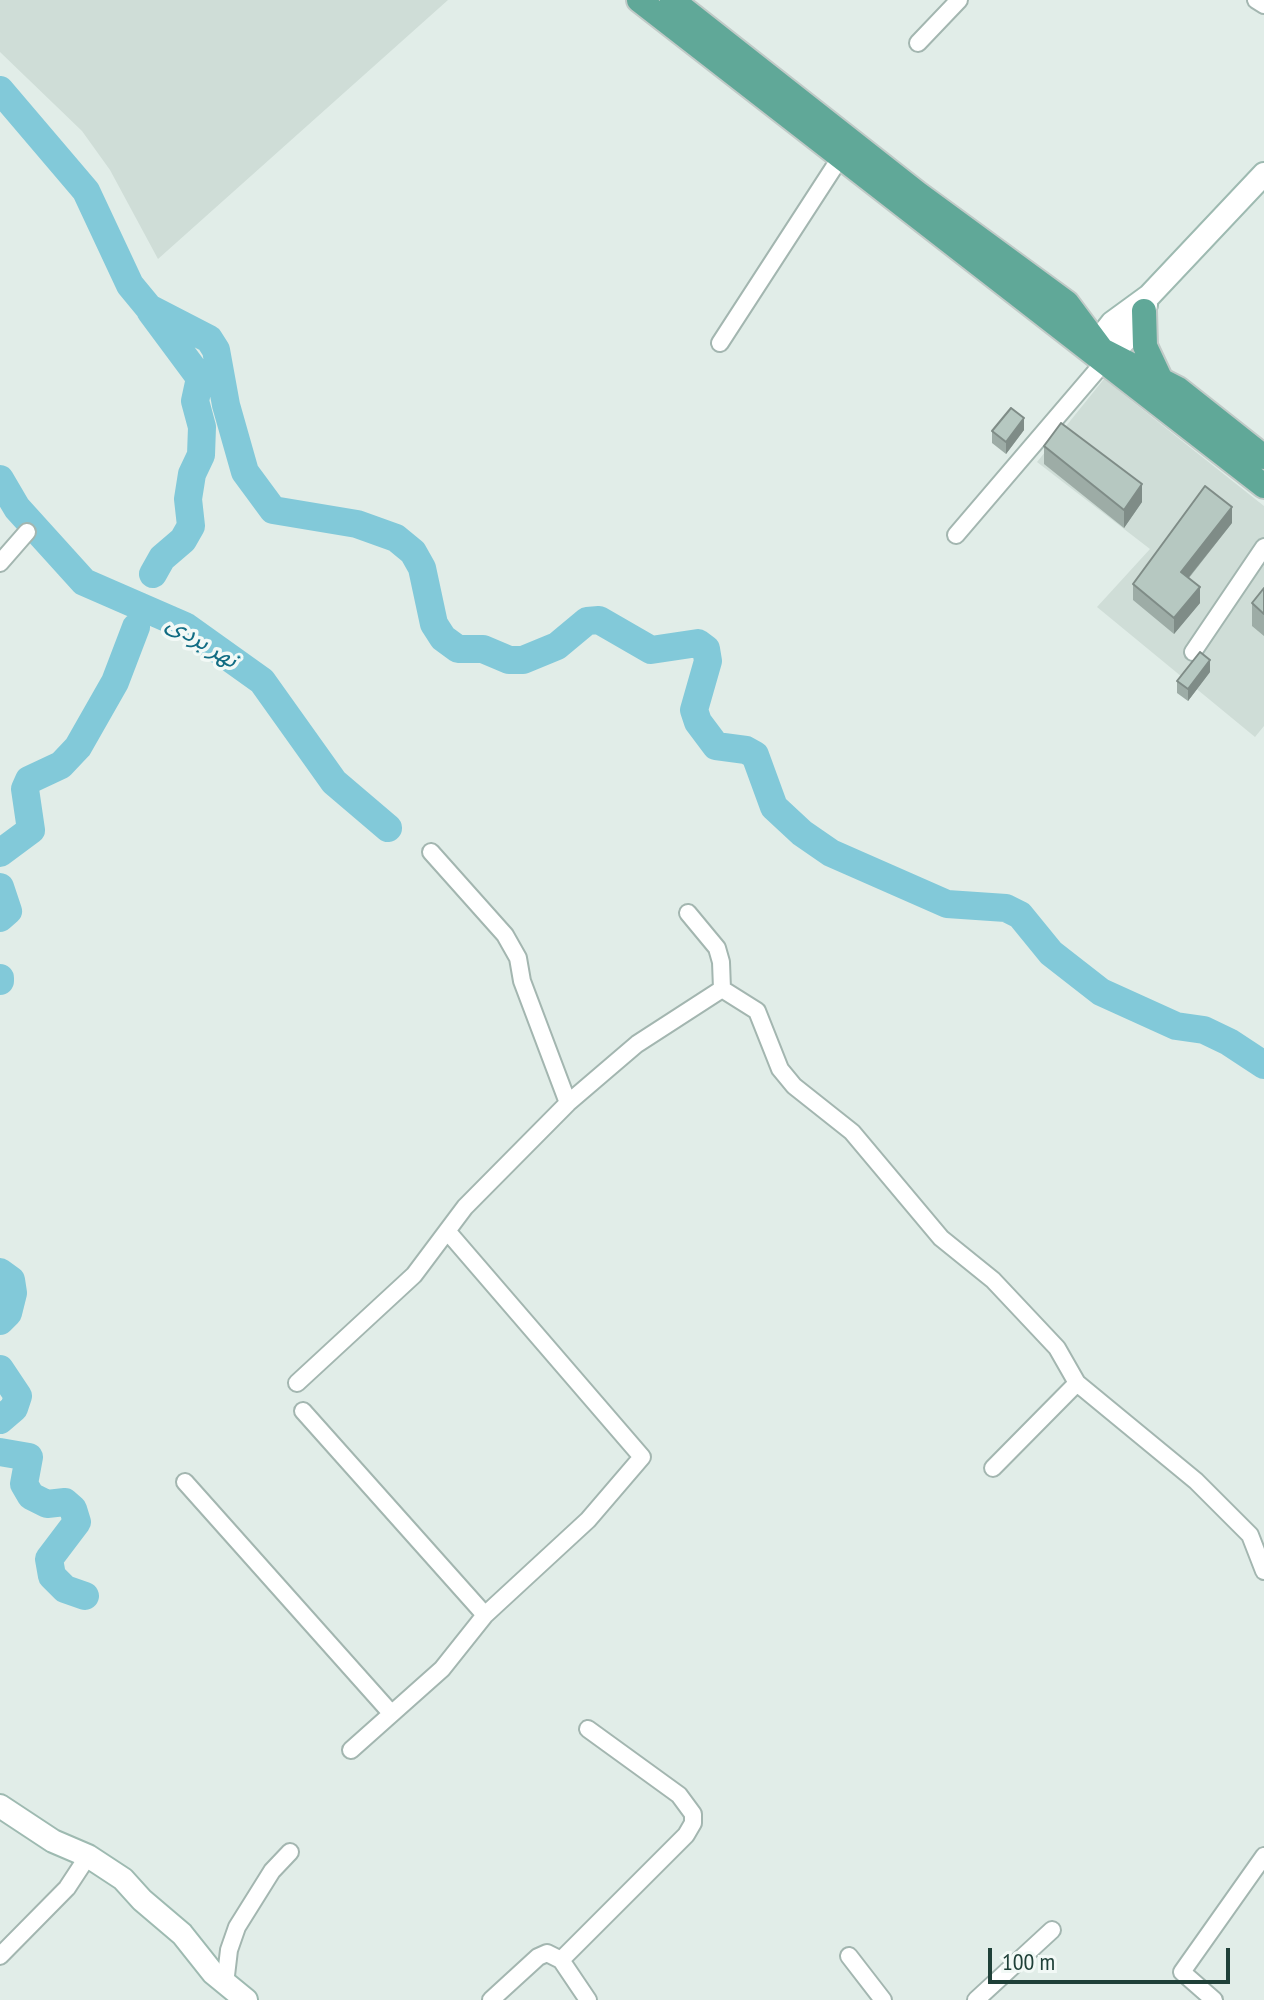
<!DOCTYPE html>
<html>
<head>
<meta charset="utf-8">
<style>
  body { margin:0 }
  #map { position:relative; width:1264px; height:2000px; overflow:hidden; background:#e1ede8; font-family:"PT Sans Narrow",sans-serif }
  canvas { display:block }
  .scale { position:absolute; left:988px; top:1948px; width:242px; height:36px; box-sizing:border-box; border:4px solid #1f4038; border-top:0; padding-left:10px; font-size:24px; line-height:28px; white-space:nowrap; color:#1f4038; -webkit-text-stroke:6px #f2f9f6; paint-order:stroke }
</style>
</head>
<body>
<div id="map">
<canvas width="1264" height="2000"></canvas>
<div class="scale">100 m</div>
</div>
<script>
const g = document.querySelector('canvas').getContext('2d');
g.lineJoin = 'round';
function fill(path, color) { g.fillStyle = color; g.fill(path, 'evenodd'); }
const shape = rows => new Path2D(rows.map(r => 'M' + r).join(''));
function stroke(path, color, width, dash) { g.strokeStyle = color; g.lineWidth = width; g.lineCap = dash ? 'butt' : 'round'; g.setLineDash(dash || []); g.stroke(path); }
function drawText(font, color, halo, rows, align = 'center') {
  g.font = font + ' "PT Sans Narrow","Noto Sans Arabic",sans-serif'; g.lineWidth = 7; g.setLineDash([]); g.textBaseline = 'middle'; g.strokeStyle = halo; g.fillStyle = color; for (const [text, x, y, turn = 0] of rows) {
    g.save(); g.translate(x, y); g.rotate((+turn || 0) * Math.PI / 180); g.textAlign = isNaN(turn) ? turn : align; if (halo) g.strokeText(text, 0, 0); g.fillText(text, 0, 0); g.restore();
  }
}
fill(shape([
  [0,0,448,0,158,259,110,170,82,131,0,52],
  [1104,379,1264,506,1264,726,1255,737,1097,607,1150,549,1037,462]
]), '#cfddd7');
stroke(shape([
  [0,90,86,191,130,285,149,308,209,339,216,350,226,405,245,472,273,510,357,524,396,538,413,552,422,568,434,624,443,638,458,649,483,649,509,660,523,660,557,646,587,621,599,620,651,650,698,643,706,649,708,661,694,710,698,722,716,746,746,750,755,755,774,807,802,833,831,853,947,904,1006,908,1020,915,1051,953,1101,992,1176,1026,1204,1030,1229,1042,1264,1065],
  [151,312,200,378,195,401,202,427,201,455,192,474,188,499,191,526,183,540,162,558,153,574],
  [0,479,17,508,84,582,185,626,262,681,334,782,388,828],
  [0,853,31,830,25,789,29,780,61,765,78,747,115,682,136,627],
  [0,887,8,911,0,918],
  [0,978,0,981],
  [0,1272,11,1280,13,1293,8,1313,0,1321],
  [0,1369,18,1396,14,1408,0,1420],
  [0,1452,29,1457,24,1484,31,1496,47,1504,65,1502,73,1509,77,1522,49,1559,52,1576,65,1589,85,1596]
]), '#82c9d9', 28);
const street = shape([
  [1256,0,1264,5],
  [918,43,959,0],
  [720,343,840,158],
  [956,535,1104,362],
  [0,563,27,532],
  [1193,652,1264,547],
  [431,852,505,935,518,958,522,981,568,1103],
  [688,913,717,948,721,962,722,989],
  [722,989,757,1011,780,1069,794,1086,852,1132,941,1238,993,1280,1057,1348,1077,1383,1196,1481,1250,1535,1264,1571],
  [297,1383,414,1275,465,1207,568,1103,637,1044,722,989],
  [303,1411,485,1615],
  [993,1468,1077,1383],
  [185,1482,391,1713],
  [351,1750,442,1669,485,1615,588,1520,642,1457,448,1232],
  [0,1956,67,1888,88,1856],
  [849,1956,883,2000],
  [561,1960,686,1835,693,1823,693,1814,679,1795,588,1729],
  [225,1984,229,1950,237,1927,272,1871,290,1852],
  [491,2000,538,1957,547,1953,561,1960,588,2000],
  [976,2000,1052,1930],
  [1214,2000,1182,1972,1264,1856]
]);
const secondary = shape([
  [1090,351,1112,323,1149,296,1264,174],
  [1104,362,1127,338,1146,305],
  [0,1806,53,1841,88,1856,123,1879,142,1900,182,1934,213,1973,246,2000]
]);
const primary = shape([
  [639,0,1264,486],
  [672,0,917,193,1067,303,1102,350,1178,389,1264,457],
  [1144,311,1145,346,1160,378]
]);
stroke(street, '#a3b6b0', 20);
stroke(secondary, '#9ebab1', 26);
stroke(primary, '#c0cac7', 28);
stroke(street, '#fff', 16);
stroke(secondary, '#fff', 22);
stroke(primary, '#60a898', 24);
fill(shape([
  [1024,430,1006,454,992,443,992,431],
  [1044,446,1142,502,1124,528,1044,464],
  [1232,523,1189,578,1200,603,1174,634,1133,600,1133,584],
  [1264,588,1264,636,1252,626,1252,603],
  [1210,672,1188,701,1177,693,1177,681]
]), '#9daca6');
fill(shape([
  [1024,418,1024,430,1006,454,1006,442],
  [1142,484,1142,502,1124,528,1124,510],
  [1232,507,1232,523,1181,587,1181,572],
  [1200,587,1200,603,1174,634,1174,618],
  [1210,660,1210,672,1188,701,1188,689]
]), '#7f8c87');
const building = shape([
  [1011,408,1024,418,1006,442,992,431,1011,408],
  [1061,423,1142,484,1124,510,1044,446,1061,423],
  [1205,486,1232,507,1181,572,1200,587,1174,618,1133,584,1205,486],
  [1264,588,1264,614,1252,603,1264,588],
  [1200,652,1210,660,1188,689,1177,681,1200,652]
]);
fill(building, '#b6c8c1');
stroke(building, '#7f8c87', 2);
drawText('italic 24px', '#116c83', '#f2f9f6', [
  ["نهر بردى",202,642,32]
]);
</script>
</body>
</html>
